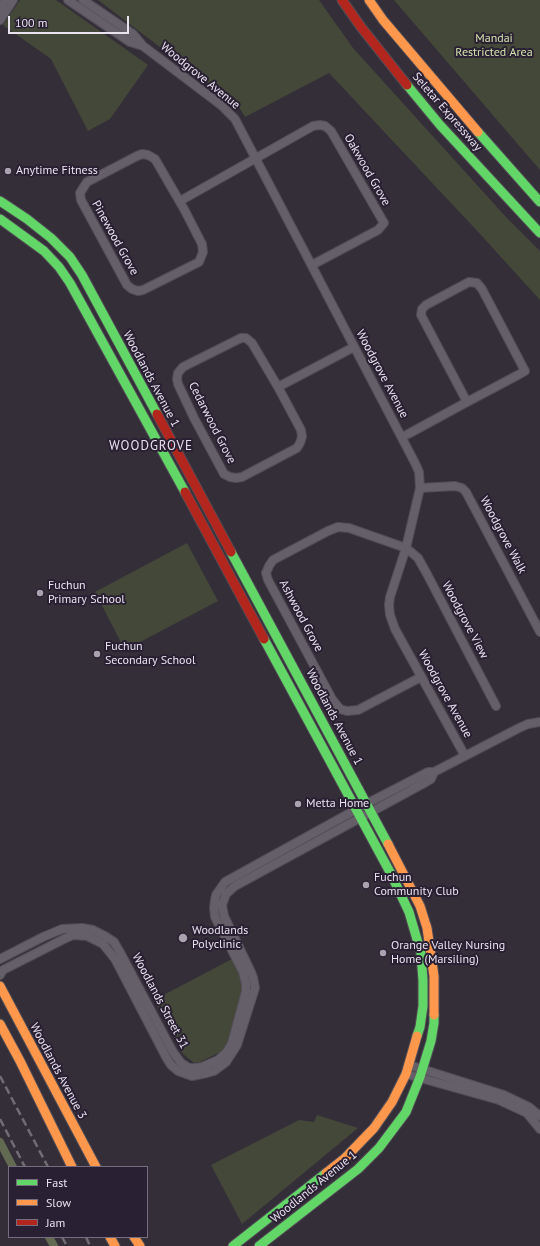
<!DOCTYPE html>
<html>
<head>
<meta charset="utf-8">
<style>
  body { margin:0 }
  #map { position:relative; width:540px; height:1246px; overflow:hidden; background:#342e39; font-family:"PT Sans",sans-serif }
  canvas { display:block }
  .legend { position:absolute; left:8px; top:1166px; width:140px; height:72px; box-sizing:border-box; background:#2a2033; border:1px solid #766e7e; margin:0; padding:5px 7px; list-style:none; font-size:12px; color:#e9e2ef }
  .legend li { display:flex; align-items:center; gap:8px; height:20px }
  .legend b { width:20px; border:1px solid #766e7e }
  .scale { position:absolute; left:8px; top:16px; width:121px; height:18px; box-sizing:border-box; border:2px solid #e9e2ef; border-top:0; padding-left:5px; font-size:12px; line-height:14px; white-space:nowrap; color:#e9e2ef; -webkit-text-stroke:3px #2a2033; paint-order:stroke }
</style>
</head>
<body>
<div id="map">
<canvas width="540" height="1246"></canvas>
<ul class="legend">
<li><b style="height:5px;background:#63d668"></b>Fast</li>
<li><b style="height:5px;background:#ff974d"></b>Slow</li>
<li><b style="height:5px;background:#b3261e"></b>Jam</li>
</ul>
<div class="scale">100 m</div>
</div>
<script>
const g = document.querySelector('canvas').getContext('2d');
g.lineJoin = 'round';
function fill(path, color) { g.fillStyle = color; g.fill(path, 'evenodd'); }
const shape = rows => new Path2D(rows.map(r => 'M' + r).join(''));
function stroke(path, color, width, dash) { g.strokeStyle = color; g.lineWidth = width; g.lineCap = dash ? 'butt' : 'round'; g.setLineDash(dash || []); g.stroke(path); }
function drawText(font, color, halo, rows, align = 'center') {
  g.font = font + ' "PT Sans",sans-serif'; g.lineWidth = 4; g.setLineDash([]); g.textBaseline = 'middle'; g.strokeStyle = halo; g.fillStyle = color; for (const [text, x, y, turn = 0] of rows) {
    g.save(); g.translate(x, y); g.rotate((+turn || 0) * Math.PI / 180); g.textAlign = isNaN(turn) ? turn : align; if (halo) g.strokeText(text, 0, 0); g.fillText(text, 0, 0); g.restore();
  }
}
fill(shape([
  [20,0,56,0,148,65,110,119,88,131,51,59,3,25],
  [98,0,319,0,353,48,506,217,540,251,540,300,481,235,329,73,245,117,239,107],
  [394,0,540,0,540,170],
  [187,543,218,601,125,650,95,592],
  [232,959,242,977,244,993,226,1049,200,1062,194,1063,183,1054,154,1000],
  [317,1115,358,1128,242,1224,211,1165,299,1120,314,1122]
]), '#444838');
stroke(shape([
  [0,1142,13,1167],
  [49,1237,54,1246]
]), '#636a52', 8);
const street = shape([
  [68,0,130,42,143,46],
  [83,0,133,34,143,46,221,105,235,119,415,463,419,472,420,488,406,548,390,597,389,605,390,615,395,629,465,756],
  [0,8,6,0],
  [0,20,13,0],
  [142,154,148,155,155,159,184,209,202,244,203,252,199,262,143,290,138,291,132,289,127,285,81,200,80,193,87,182,137,156,142,154],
  [180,201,313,126,320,125,325,126,331,131,384,223,378,230,312,265],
  [241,338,246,338,252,343,278,387,301,430,302,437,300,443,297,448,242,477,236,478,230,477,224,474,194,418,178,384,177,379,178,373,183,367,241,338],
  [278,387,354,347],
  [402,437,410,433,467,402,518,375,525,371,482,289,477,283,469,282,426,305,422,309,421,315,467,402],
  [420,488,455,486,462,488,466,492,540,632],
  [421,677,358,710,347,711,340,709,332,699,268,580,266,573,269,566,273,560,328,531,338,527,349,528,406,548,411,552,418,558,427,574,496,706],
  [0,959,43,937,62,929,82,928,93,930,105,936,114,942,121,954,167,1041,173,1052,181,1063,189,1068,195,1068,202,1067,218,1060,227,1052,232,1043,246,991,246,984,243,972,215,917,214,908,215,900,216,895,225,882,370,802,428,772,434,772,519,728,528,724,540,722],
  [0,975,3,970,64,939,73,935,87,936,103,944,115,959,166,1057,171,1065,178,1071,192,1076,207,1073,214,1071,226,1062,237,1045,255,988,253,977,251,972,224,916,222,905,226,894,235,886,426,782,431,779,434,772],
  [409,1065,504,1095,529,1107,540,1116],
  [406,1074,499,1100,527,1113,540,1129]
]);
const fast = shape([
  [407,85,440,125,540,233],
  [478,132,540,202],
  [0,201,27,219,51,238,70,257,82,275,157,414],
  [0,219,44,251,59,267,70,283,185,492],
  [231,552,388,844],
  [264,639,391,874,409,912,421,953,423,981,423,1006,420,1027,417,1036],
  [233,1246,326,1173],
  [259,1246,358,1169,379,1148,406,1112,420,1077,431,1041,434,1023,434,1015]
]);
const slow = shape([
  [369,0,383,20,478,132],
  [388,844,420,906,427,928,434,976,434,1015],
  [0,986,96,1167],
  [0,1024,20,1061,72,1167],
  [326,1173,345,1158,374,1128,392,1102,406,1074,417,1036],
  [110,1237,115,1246],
  [134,1237,140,1246]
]);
const jam = shape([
  [342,0,361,27,407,85],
  [157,414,231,552],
  [185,492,264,639]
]);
stroke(street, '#514c55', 10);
stroke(fast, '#514c55', 11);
stroke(slow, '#514c55', 11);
stroke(jam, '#514c55', 11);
stroke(street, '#645f68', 8);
stroke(fast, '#63d668', 9);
stroke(slow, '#ff974d', 9);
stroke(jam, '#b3261e', 9);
stroke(shape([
  [0,1076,48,1167],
  [0,1119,25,1167],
  [62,1237,67,1246],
  [86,1237,90,1246]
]), '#706c74', 2.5, [8, 4]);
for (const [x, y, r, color] of [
  [8,171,4,"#aaa3af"],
  [40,593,4,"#aaa3af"],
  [97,654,4,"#aaa3af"],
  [298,804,4,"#aaa3af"],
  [366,885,4,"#aaa3af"],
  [183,938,5,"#aaa3af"],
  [383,953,4,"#aaa3af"]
]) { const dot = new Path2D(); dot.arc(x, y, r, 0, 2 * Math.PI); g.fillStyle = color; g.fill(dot); stroke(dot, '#2a2033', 1.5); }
drawText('12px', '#d4e4ad', '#2a2033', [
  ["Mandai",494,39],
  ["Restricted Area",494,53]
]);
drawText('12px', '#e9e2ef', '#2a2033', [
  ["Woodgrove Avenue",200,76,39],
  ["Seletar Expressway",447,112,49],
  ["Oakwood Grove",367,170,60],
  ["Pinewood Grove",115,238,61],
  ["Woodgrove Avenue",382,374,62],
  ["Woodlands Avenue 1",151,379,62],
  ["Cedarwood Grove",212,423,63],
  ["Woodgrove Walk",503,535,62],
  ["Ashwood Grove",301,616,62],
  ["Woodgrove View",465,620,62],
  ["Woodgrove Avenue",445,694,61],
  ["Woodlands Avenue 1",334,717,62],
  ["Woodlands Street 31",160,1001,62],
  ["Woodlands Avenue 3",58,1071,62],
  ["Woodlands Avenue 1",314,1187,-39]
]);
drawText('12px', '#e9e2ef', '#2a2033', [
  ["Anytime Fitness",16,171],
  ["Fuchun",48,586],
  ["Primary School",48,600],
  ["Fuchun",105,647],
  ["Secondary School",105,661],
  ["Metta Home",306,804],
  ["Fuchun",374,878],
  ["Community Club",374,892],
  ["Woodlands",192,931],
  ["Polyclinic",192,945],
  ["Orange Valley Nursing",391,946],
  ["Home (Marsiling)",391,960]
], 'left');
g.letterSpacing = '1px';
drawText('13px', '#e9e2ef', '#2a2033', [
  ["WOODGROVE",151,446]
]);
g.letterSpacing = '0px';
</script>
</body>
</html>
